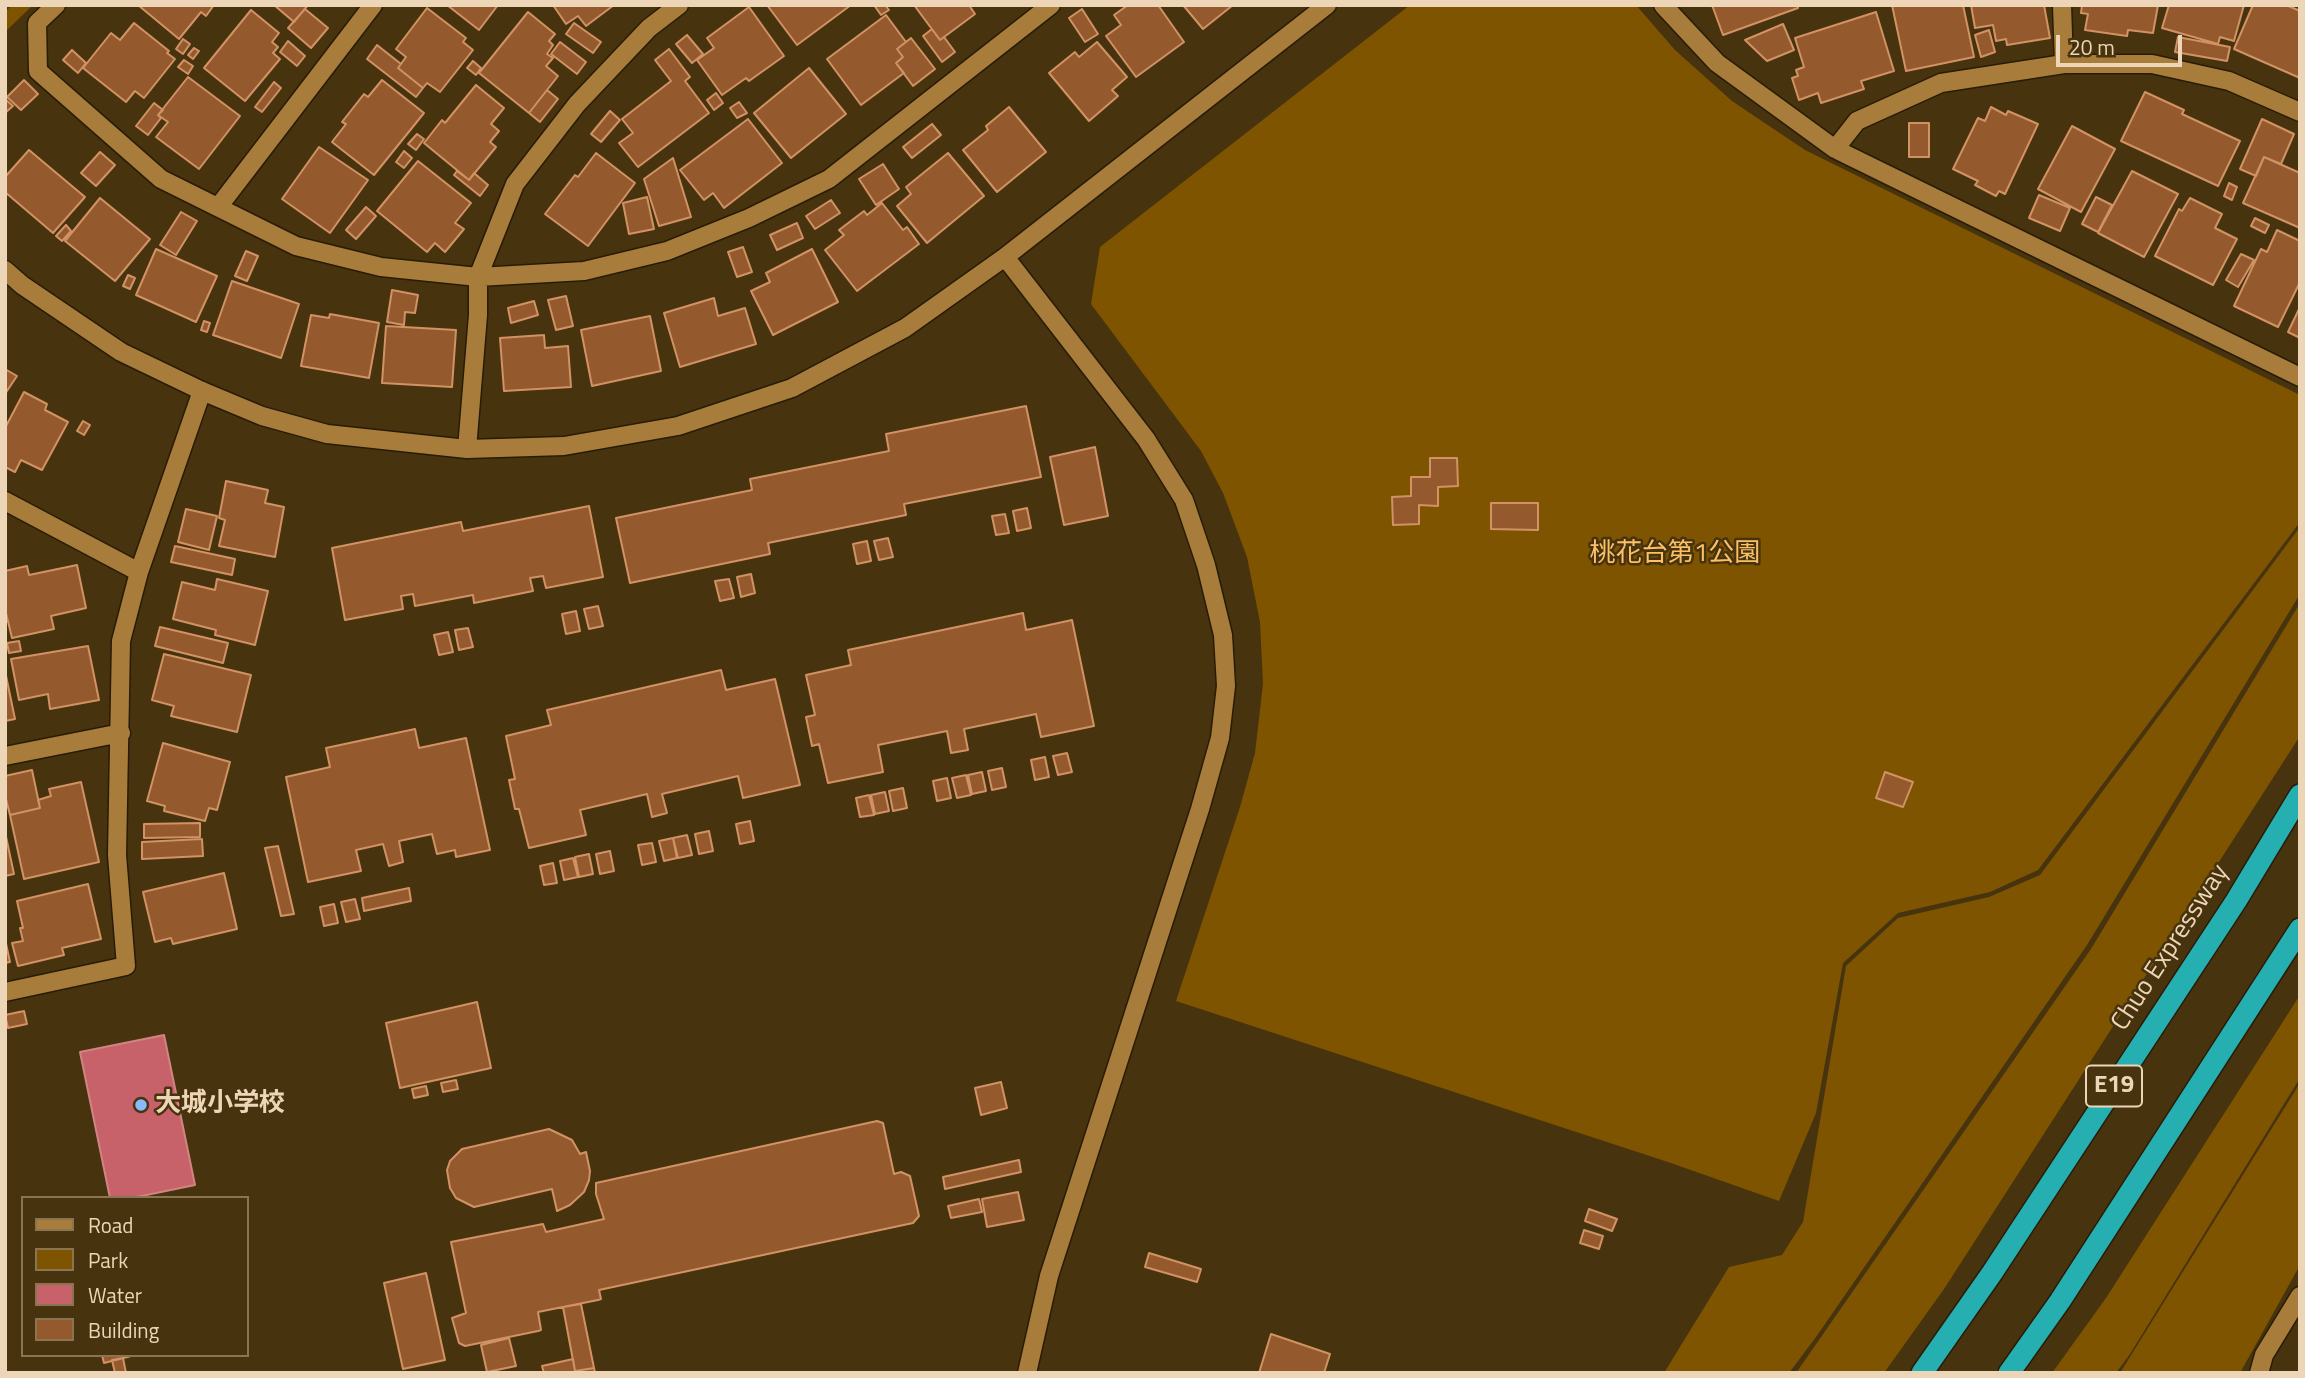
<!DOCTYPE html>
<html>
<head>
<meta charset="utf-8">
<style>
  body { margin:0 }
  #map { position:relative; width:2305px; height:1378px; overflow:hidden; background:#48330f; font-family:"Titillium Web",sans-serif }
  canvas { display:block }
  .frame { position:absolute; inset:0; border:7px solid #edd6b7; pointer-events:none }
  .legend { position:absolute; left:21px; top:1196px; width:228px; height:161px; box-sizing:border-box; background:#48330f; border:2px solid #8a7452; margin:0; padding:9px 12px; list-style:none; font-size:21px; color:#edd6b7 }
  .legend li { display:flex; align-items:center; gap:14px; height:35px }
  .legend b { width:35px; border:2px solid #8a7452 }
  .scale { position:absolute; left:2056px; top:35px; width:126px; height:32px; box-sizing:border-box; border:4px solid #edd6b7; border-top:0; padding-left:9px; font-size:21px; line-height:24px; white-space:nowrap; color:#edd6b7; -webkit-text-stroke:5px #48330f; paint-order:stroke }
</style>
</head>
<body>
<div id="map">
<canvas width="2305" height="1378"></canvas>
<div class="frame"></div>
<ul class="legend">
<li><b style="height:9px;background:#a87d3b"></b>Road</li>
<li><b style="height:19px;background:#7e5400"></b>Park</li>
<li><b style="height:19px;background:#c7616a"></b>Water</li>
<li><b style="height:19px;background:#94592c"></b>Building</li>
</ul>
<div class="scale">20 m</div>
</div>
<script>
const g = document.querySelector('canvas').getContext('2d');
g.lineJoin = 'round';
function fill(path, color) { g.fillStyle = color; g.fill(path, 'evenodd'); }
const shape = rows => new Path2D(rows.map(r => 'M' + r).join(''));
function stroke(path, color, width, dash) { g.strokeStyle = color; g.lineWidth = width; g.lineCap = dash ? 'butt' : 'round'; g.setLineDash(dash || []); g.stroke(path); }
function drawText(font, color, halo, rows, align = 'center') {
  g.font = font + ' "Titillium Web","Noto Sans JP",sans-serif'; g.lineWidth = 5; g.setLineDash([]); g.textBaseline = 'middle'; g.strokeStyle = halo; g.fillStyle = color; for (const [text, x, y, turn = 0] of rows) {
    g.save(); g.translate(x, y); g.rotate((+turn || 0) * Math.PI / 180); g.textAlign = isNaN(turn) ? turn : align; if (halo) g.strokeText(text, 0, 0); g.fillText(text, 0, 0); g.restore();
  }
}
fill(shape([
  [12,5,33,5,5,32,5,12],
  [1410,5,1636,5,1675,50,1732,101,1805,150,2300,395,2300,522,2038,870,1990,892,1898,913,1843,963,1816,1113,1779,1201,1668,1162,1176,1001,1240,807,1255,753,1263,684,1260,622,1247,557,1223,493,1201,451,1091,304,1100,247],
  [2300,527,2300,594,2087,945,1816,1337,1789,1373,1664,1373,1729,1267,1782,1255,1803,1222,1846,966,1898,918,1989,897,2040,875],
  [2300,603,2300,736,1944,1289,1884,1373,1796,1373,2091,949],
  [2300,995,2300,1078,2130,1354,2116,1373,2052,1373,2106,1298],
  [2300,1083,2300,1265,2240,1373,2120,1373]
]), '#7e5400');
const water = shape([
  [164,1035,195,1185,132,1198,110,1198,80,1052,164,1035]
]);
fill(water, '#c7616a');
stroke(water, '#d28481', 2);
const building = shape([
  [138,5,214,5,206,16,201,12,179,39,138,5],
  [274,5,308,5,294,22,274,5],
  [447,5,498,5,479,30,447,5],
  [553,5,614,5,586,26,578,16,566,24,553,5],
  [767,5,851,5,797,45,767,5],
  [874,5,885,5,889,10,881,15,874,5],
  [914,5,969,5,975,14,940,40,914,5],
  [1128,5,1158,5,1184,42,1136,77,1106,36,1121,25,1114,15,1128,5],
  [1183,5,1233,5,1203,29,1183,5],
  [1712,5,1798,5,1798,8,1723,35,1712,5],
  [1892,5,1963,5,1974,57,1906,71,1892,5],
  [1971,5,2044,5,2050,38,2007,45,2006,39,1996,41,1993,25,1975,28,1971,5],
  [2082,5,2158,5,2153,33,2128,30,2127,36,2085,30,2088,14,2081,13,2082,5],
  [2169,5,2244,5,2234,41,2220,37,2218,44,2162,28,2169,5],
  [2253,5,2286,5,2300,11,2300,78,2234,49,2253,5],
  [749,7,784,56,749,81,746,78,722,95,697,60,714,48,707,38,749,7],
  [427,8,466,38,463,42,473,50,440,92,427,83,423,88,398,68,406,57,396,49,427,8],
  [305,9,328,28,311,48,288,28,305,9],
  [1082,9,1098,34,1085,42,1069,18,1082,9],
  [251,10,279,33,272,42,278,47,273,53,280,59,245,101,204,68,251,10],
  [528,12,555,34,549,41,553,45,547,54,553,58,546,66,558,76,529,113,479,73,528,12],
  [1876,12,1894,71,1861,81,1864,89,1821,103,1818,93,1799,100,1792,78,1798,76,1796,70,1804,67,1795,38,1876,12],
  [886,15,906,42,897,49,903,57,896,63,904,73,861,105,827,59,886,15],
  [134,23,169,51,167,53,175,59,144,98,135,91,126,102,83,68,111,33,120,40,134,23],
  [574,23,601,42,593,53,566,34,574,23],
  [1783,24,1794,50,1767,61,1745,40,1783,24],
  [932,29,940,40,944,37,955,52,942,62,923,36,932,29],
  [1989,30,1995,52,1981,57,1975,35,1989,30],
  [687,35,703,54,692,63,676,44,687,35],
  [2178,37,2230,47,2227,61,2175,52,2178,37],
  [911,38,935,69,913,86,896,63,903,57,897,49,911,38],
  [183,39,190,44,183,54,176,49,183,39],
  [288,41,305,56,297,66,280,52,288,41],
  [560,42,586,62,577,74,551,54,560,42],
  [1097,42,1127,77,1112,90,1118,96,1089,121,1049,73,1075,52,1079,57,1097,42],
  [377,45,401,64,398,68,423,88,416,97,367,59,377,45],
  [194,48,199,51,193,59,188,55,194,48],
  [669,49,690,77,685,81,709,113,638,167,619,143,633,133,622,119,671,81,655,60,669,49],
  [72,50,86,63,78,73,63,60,72,50],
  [184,60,193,66,188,74,178,67,184,60],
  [473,61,481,68,476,75,467,68,473,61],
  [809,68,846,114,791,158,754,113,809,68],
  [188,77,240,116,199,169,156,137,168,122,158,115,188,77],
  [24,80,38,94,21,110,7,97,24,80],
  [382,80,424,113,374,175,332,142,346,124,342,122,364,94,368,97,382,80],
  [274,82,281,88,262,112,255,107,274,82],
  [476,85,504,108,491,124,499,131,490,142,496,147,469,180,424,143,442,120,445,123,476,85],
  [547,90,558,99,540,122,529,113,547,90],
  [2145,92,2184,110,2182,114,2240,141,2218,186,2121,141,2145,92],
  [716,93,723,103,714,110,707,100,716,93],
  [5,99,13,106,5,113,5,99],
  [739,102,747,113,737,118,730,108,739,102],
  [154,103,163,110,158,115,161,118,148,135,136,126,154,103],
  [1009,107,1046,152,997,192,963,150,988,130,986,126,1009,107],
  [1991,107,2006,115,2008,111,2038,124,2005,194,1999,191,1996,196,1975,185,1978,181,1953,169,1978,118,1985,121,1991,107],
  [610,111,620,120,601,142,591,134,610,111],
  [748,119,782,163,724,208,713,193,704,200,680,170,748,119],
  [2262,119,2294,134,2281,164,2264,157,2256,176,2240,169,2262,119],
  [1909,123,1929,123,1929,157,1909,157,1909,123],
  [932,124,941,135,912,158,903,147,932,124],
  [2072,126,2115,149,2081,212,2038,189,2072,126],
  [417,134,424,139,416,150,408,144,417,134],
  [319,147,368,180,330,233,282,199,319,147],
  [29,150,85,197,53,233,5,192,5,177,29,150],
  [404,151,412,158,404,168,396,162,404,151],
  [100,152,115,165,96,186,81,173,100,152],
  [596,153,635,183,588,246,545,214,575,175,578,177,596,153],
  [948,153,984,196,927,243,897,206,911,194,906,187,948,153],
  [2264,157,2300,173,2300,228,2243,203,2264,157],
  [673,158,691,217,659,226,644,179,673,158],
  [418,161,471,203,455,223,464,229,445,252,435,243,427,252,377,211,418,161],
  [883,164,899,189,876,205,859,179,883,164],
  [457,171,469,180,474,173,488,185,480,196,454,175,457,171],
  [2132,171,2178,194,2144,257,2098,233,2132,171],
  [2229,183,2237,187,2232,200,2224,196,2229,183],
  [2039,195,2070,208,2060,231,2029,218,2039,195],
  [647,197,654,229,629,234,623,203,647,197],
  [2096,197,2112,205,2098,232,2082,224,2096,197],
  [100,198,150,239,115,281,65,241,100,198],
  [2190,198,2222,214,2215,228,2237,239,2213,285,2155,256,2179,209,2182,211,2190,198],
  [831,200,840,213,815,229,806,216,831,200],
  [882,203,903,230,907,227,919,244,857,291,825,250,844,235,839,230,864,211,867,215,882,203],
  [366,207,376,216,356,239,346,230,366,207],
  [181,212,197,221,176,255,160,245,181,212],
  [2255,218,2269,225,2265,233,2251,226,2255,218],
  [797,223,803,238,777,250,770,235,797,223],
  [66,225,71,231,62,241,56,236,66,225],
  [2277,230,2300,241,2300,282,2278,327,2234,306,2261,249,2267,252,2277,230],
  [743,247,752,272,737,277,728,252,743,247],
  [156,249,217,276,196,322,136,295,156,249],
  [812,249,838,302,773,335,751,291,770,282,766,273,812,249],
  [246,251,258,256,247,281,235,276,246,251],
  [2241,254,2254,260,2238,287,2226,280,2241,254],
  [128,275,135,278,130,289,123,286,128,275],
  [232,281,299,304,281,358,213,335,232,281],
  [392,290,418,295,415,313,405,312,404,325,387,322,392,290],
  [566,296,573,326,556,330,548,300,566,296],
  [714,298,718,316,745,308,756,344,680,367,664,313,714,298],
  [534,301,538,315,511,323,508,308,534,301],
  [2300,307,2300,338,2288,332,2300,307],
  [330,314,379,323,369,378,301,366,311,315,329,318,330,314],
  [650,316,661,371,592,386,581,330,650,316],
  [204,321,210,323,207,332,201,330,204,321],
  [386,326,456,330,452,387,382,383,386,326],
  [544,335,545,348,568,346,571,387,504,391,500,338,544,335],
  [5,369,17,376,5,394,5,369],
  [24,392,47,404,45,410,68,422,42,470,21,460,15,472,5,467,5,428,24,392],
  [1026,406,1041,477,904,504,906,515,768,543,770,554,630,583,616,518,752,490,750,479,889,451,886,434,1026,406],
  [83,421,90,425,84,435,77,431,83,421],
  [1095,447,1108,516,1064,525,1050,457,1095,447],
  [1430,458,1457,458,1458,486,1438,487,1438,506,1419,505,1419,524,1393,525,1392,497,1411,496,1411,477,1430,477,1430,458],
  [226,481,268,490,265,503,284,507,275,557,219,546,225,520,219,518,226,481],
  [1491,503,1538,503,1538,530,1491,529,1491,503],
  [589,506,603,577,546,588,543,576,530,578,533,591,474,603,473,595,415,606,413,594,401,596,403,609,345,620,332,548,461,522,463,531,589,506],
  [1027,508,1031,528,1017,531,1013,511,1027,508],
  [186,509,217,516,209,550,178,542,186,509],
  [1005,514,1009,533,996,535,992,516,1005,514],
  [888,538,893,557,879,560,874,541,888,538],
  [867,541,871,561,857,564,853,544,867,541],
  [175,546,235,559,232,575,171,562,175,546],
  [77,565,86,608,51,616,54,629,12,638,5,609,5,571,27,566,29,575,77,565],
  [751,574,755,593,741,597,737,577,751,574],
  [217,579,268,591,255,645,215,635,216,630,173,619,182,582,215,590,217,579],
  [729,579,734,598,720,601,715,581,729,579],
  [598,606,603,626,589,629,584,609,598,606],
  [576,611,580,631,566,634,562,614,576,611],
  [1023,613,1026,630,1072,620,1094,726,1041,737,1036,714,964,729,968,750,951,753,947,731,878,745,883,772,828,783,819,744,812,746,806,717,815,715,806,675,851,665,848,650,1023,613],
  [160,627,228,643,223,663,155,646,160,627],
  [468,628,473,647,459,650,455,630,468,628],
  [448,632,453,652,439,655,434,635,448,632],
  [19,641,21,651,9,653,7,643,19,641],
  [88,646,99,700,50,709,48,694,19,700,11,659,88,646],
  [164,654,251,675,237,732,171,716,174,706,152,700,164,654],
  [721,670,726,690,775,679,800,785,743,798,738,776,662,794,667,813,652,817,647,794,580,810,586,835,529,848,519,809,515,809,509,780,515,779,506,736,551,725,547,710,721,670],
  [5,671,15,719,5,721,5,671],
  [415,729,419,748,466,738,490,850,456,857,455,850,437,854,432,834,399,841,403,862,389,866,383,844,356,850,361,871,308,882,286,777,330,767,326,748,415,729],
  [163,743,230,762,217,810,209,808,205,821,164,811,165,806,147,801,163,743],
  [1067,753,1072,772,1058,775,1053,756,1067,753],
  [1045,757,1049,777,1035,780,1031,760,1045,757],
  [1002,768,1006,787,992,790,988,771,1002,768],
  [32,770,40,808,10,815,5,795,5,776,32,770],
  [982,772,986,791,972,794,968,775,982,772],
  [1885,772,1913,782,1903,807,1876,798,1885,772],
  [966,775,971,795,957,798,952,778,966,775],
  [947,778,951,798,937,801,933,781,947,778],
  [81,782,99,862,24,879,10,815,40,808,38,800,51,796,49,789,81,782],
  [903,788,907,808,893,811,889,791,903,788],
  [885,792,889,811,875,814,871,795,885,792],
  [869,795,874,815,860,817,856,798,869,795],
  [750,821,754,841,740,844,736,824,750,821],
  [200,823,200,837,144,838,144,824,200,823],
  [709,831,713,851,699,854,695,834,709,831],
  [5,832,14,874,5,876,5,832],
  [687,835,692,855,678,858,673,838,687,835],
  [673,838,677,858,664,861,659,841,673,838],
  [202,839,203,856,142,859,142,842,202,839],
  [652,843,656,862,642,865,638,845,652,843],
  [278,846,294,914,281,916,265,848,278,846],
  [610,851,614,871,600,874,596,854,610,851],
  [589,854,593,874,579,877,575,857,589,854],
  [573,858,578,877,564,880,560,861,573,858],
  [553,863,557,883,544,885,540,866,553,863],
  [224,873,237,929,173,944,171,938,155,942,143,892,224,873],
  [88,884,101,939,62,948,64,955,18,966,12,943,23,941,20,928,23,928,17,901,88,884],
  [409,888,411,901,364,911,362,898,409,888],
  [355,899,360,919,346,922,341,902,355,899],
  [334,904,338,923,324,926,320,907,334,904],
  [5,939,10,962,5,963,5,939],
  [477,1002,491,1068,400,1088,386,1023,477,1002],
  [24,1011,27,1024,8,1028,5,1015,24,1011],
  [456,1080,458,1089,443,1092,441,1083,456,1080],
  [1001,1082,1007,1108,981,1115,975,1088,1001,1082],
  [426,1086,428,1095,414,1098,412,1089,426,1086],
  [877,1121,883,1123,894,1174,901,1172,910,1176,919,1216,913,1223,599,1290,601,1299,598,1300,538,1312,541,1330,538,1331,465,1346,459,1343,452,1318,466,1313,451,1242,543,1224,546,1232,604,1219,596,1194,596,1183,877,1121],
  [549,1129,572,1140,580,1154,586,1152,590,1171,589,1180,584,1192,570,1205,557,1211,552,1189,474,1207,456,1198,450,1188,447,1170,450,1161,462,1149,549,1129],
  [1019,1160,1021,1172,945,1189,943,1177,1019,1160],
  [1018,1192,1024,1220,987,1227,982,1199,1018,1192],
  [979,1199,982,1212,951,1218,948,1206,979,1199],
  [1589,1209,1617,1219,1612,1231,1585,1221,1589,1209],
  [1584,1230,1603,1236,1599,1249,1580,1243,1584,1230],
  [1149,1253,1201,1269,1197,1282,1145,1267,1149,1253],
  [426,1273,445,1360,403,1369,384,1283,426,1273],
  [581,1304,594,1368,575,1371,563,1307,581,1304],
  [1271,1334,1330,1354,1324,1373,1259,1373,1271,1334],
  [509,1338,516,1366,487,1372,481,1345,509,1338],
  [102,1355,135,1355,104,1363,102,1355],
  [123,1358,126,1373,115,1373,112,1360,123,1358],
  [573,1359,575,1371,594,1368,595,1373,544,1373,542,1366,573,1359]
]);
fill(building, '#94592c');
stroke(building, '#d19264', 2);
const street = shape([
  [56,5,37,23,38,71,161,179,296,246,381,267,478,277,584,271,667,251,749,218,829,179,1051,5],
  [1663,5,1717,63,1835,149,2300,377],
  [2062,5,2064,64],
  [1835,149,1857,121,1941,83,2064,64,2152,64,2229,81,2300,112],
  [219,206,373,5],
  [467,449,478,315,478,277,515,184,577,104,649,28,679,5],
  [5,501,139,572],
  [5,756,121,733],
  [5,992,126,966,117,855,121,641,139,572,202,391],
  [2259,1373,2264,1355,2300,1296]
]);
const secondary = shape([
  [1005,257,1146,439,1184,500,1206,565,1223,635,1226,686,1220,738,1200,809,1049,1276,1027,1373],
  [5,270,22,285,121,352,202,391,262,416,327,434,467,449,564,446,678,426,792,388,905,328,1005,257,1327,5]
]);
const highway = shape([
  [1922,1373,1992,1273,2236,901,2300,795],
  [2009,1373,2060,1301,2300,929]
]);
stroke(street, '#291c07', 21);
stroke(secondary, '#291c07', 21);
stroke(highway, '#291c07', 24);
stroke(street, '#a87d3b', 18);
stroke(secondary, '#a87d3b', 18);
stroke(highway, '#26afb1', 21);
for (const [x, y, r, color] of [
  [141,1105,7,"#89bafc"]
]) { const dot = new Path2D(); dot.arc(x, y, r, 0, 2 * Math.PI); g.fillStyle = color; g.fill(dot); stroke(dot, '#48330f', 2.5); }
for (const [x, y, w] of [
  [2114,1086,56]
]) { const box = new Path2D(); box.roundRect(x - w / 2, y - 20.5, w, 41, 5); g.fillStyle = '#48330f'; g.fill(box); stroke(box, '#edd6b7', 2); }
drawText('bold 24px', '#edd6b7', null, [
  ["E19",2114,1086]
]);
drawText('26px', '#fcc166', '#48330f', [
  ["桃花台第1公園",1675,555]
]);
drawText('26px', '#edd6b7', '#48330f', [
  ["Chuo Expressway",2171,948,-57]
]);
drawText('bold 26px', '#edd6b7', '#48330f', [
  ["大城小学校",155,1105]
], 'left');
</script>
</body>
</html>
